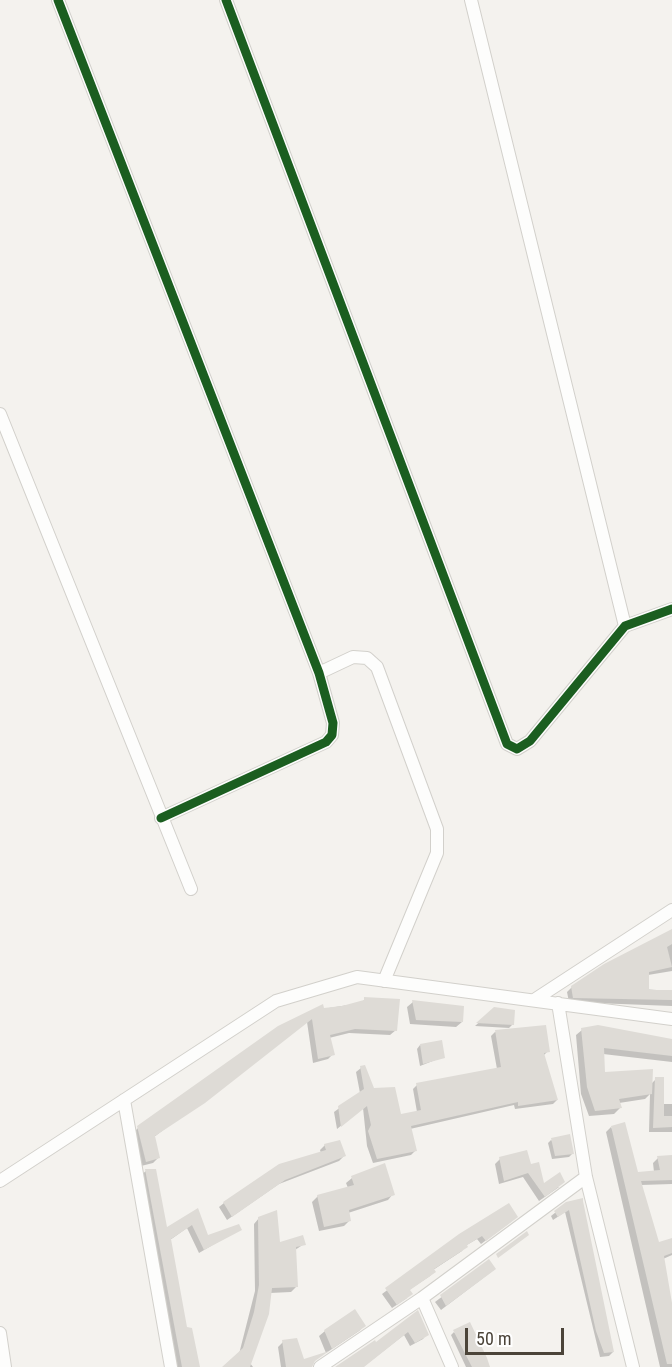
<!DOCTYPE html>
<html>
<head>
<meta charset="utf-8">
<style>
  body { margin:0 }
  #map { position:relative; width:672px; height:1367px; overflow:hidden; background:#f4f2ee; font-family:"Roboto Condensed",sans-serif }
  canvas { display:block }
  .scale { position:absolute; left:465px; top:1328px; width:99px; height:27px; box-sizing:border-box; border:3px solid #4b4439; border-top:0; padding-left:8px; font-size:18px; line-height:21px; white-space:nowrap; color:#4b4439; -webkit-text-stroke:4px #fff; paint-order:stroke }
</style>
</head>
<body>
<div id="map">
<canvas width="672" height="1367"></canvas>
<div class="scale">50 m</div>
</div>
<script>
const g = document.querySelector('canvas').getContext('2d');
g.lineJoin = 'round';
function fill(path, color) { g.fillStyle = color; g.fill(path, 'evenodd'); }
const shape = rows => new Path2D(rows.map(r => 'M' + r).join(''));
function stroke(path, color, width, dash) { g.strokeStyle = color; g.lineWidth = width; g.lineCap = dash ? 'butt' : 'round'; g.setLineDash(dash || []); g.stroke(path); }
fill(shape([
  [672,930,672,971,648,975,611,987,672,991,672,1006,569,1002,567,992,572,987],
  [365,999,396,1030,390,1035,349,1033,329,1038,333,1054,328,1059,313,1063,307,1022,154,1137,158,1158,153,1163,141,1166,133,1133,138,1128,322,1009,361,1003],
  [413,1002,462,1022,456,1027,410,1024,407,1007],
  [494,1009,513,1024,509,1028,475,1026],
  [582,1030,672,1041,672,1062,603,1054,604,1073,651,1084,656,1079,663,1104,672,1104,672,1132,649,1132,650,1094,645,1099,619,1103,620,1108,614,1114,589,1116,581,1094,576,1035],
  [495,1032,548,1051,543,1056,557,1100,553,1104,515,1109,514,1105,410,1129,415,1151,411,1155,373,1163,367,1146,363,1108,337,1129,334,1112,360,1093,356,1072,361,1068,373,1090,400,1116,417,1112,413,1089,417,1085,497,1069,491,1036],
  [420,1045,443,1057,420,1066,417,1049],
  [611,1127,637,1173,654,1172,653,1163,658,1158,672,1156,672,1184,641,1185,658,1243,672,1240,672,1255,663,1259,672,1307,672,1367,660,1367,606,1132],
  [551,1140,572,1154,569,1157,552,1159,548,1143],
  [325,1145,344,1156,339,1161,279,1184,227,1220,219,1207,224,1203,321,1153,320,1150],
  [500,1159,530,1165,543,1185,559,1187,539,1201,523,1177,499,1184,495,1164],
  [146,1171,166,1229,197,1210,207,1237,240,1229,199,1253,187,1228,170,1240,186,1328,199,1367,177,1367,141,1175],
  [352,1178,393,1194,388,1200,348,1213,350,1220,344,1226,319,1231,312,1202,318,1196,348,1188,346,1183],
  [581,1199,613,1352,609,1356,600,1357,565,1212,553,1220,551,1216,566,1204],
  [259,1218,278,1244,304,1244,295,1250,296,1287,291,1292,270,1293,250,1363,253,1367,224,1367,239,1354,255,1291,254,1224],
  [512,1221,481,1244,477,1239,465,1246,462,1251,433,1270,434,1272,430,1276,409,1290,407,1298,392,1308,382,1294,460,1236],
  [489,1261,495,1269,441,1310,435,1302],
  [418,1313,427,1334,423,1339,410,1346,404,1335,363,1367,337,1367,376,1344],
  [364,1326,359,1331,326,1353,319,1336,325,1331],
  [454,1332,488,1367,466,1367,451,1335],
  [283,1342,303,1361,313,1362,309,1367,281,1367,278,1347]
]), '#0003');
fill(shape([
  [672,929,672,944,667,947,672,967,649,972,649,990,672,990,672,1000,573,998,571,986,604,964],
  [364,997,400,999,397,1031,355,1029,330,1035,335,1055,318,1059,312,1019,205,1103,155,1136,160,1158,146,1162,137,1126,278,1026,323,1004,324,1008,342,1006,364,1000],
  [412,1000,464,1006,463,1022,416,1020],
  [494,1007,515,1010,514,1025,476,1023],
  [546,1025,550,1052,544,1053,558,1100,518,1106,518,1102,411,1126,417,1151,377,1159,368,1131,371,1125,367,1106,341,1127,338,1106,364,1089,360,1066,365,1065,374,1088,395,1087,401,1114,421,1110,416,1083,501,1067,495,1030],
  [598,1025,672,1039,672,1056,604,1048,605,1072,653,1069,652,1094,619,1099,622,1108,595,1111,587,1087,581,1028],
  [442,1040,445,1058,423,1064,420,1044],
  [655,1077,664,1077,664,1116,672,1116,672,1127,653,1128],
  [625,1122,638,1172,660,1170,657,1156,672,1155,672,1180,641,1181,659,1242,672,1238,672,1253,664,1256,672,1303,672,1364,667,1364,611,1126],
  [570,1134,574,1154,555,1156,551,1138],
  [340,1140,346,1156,285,1180,232,1217,223,1202,279,1164,326,1150,324,1144],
  [527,1150,531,1164,539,1162,544,1183,560,1172,565,1182,545,1197,528,1173,504,1181,499,1157],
  [385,1163,395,1195,349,1210,351,1221,324,1227,317,1195,354,1185,351,1176],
  [145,1169,156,1169,167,1227,198,1208,208,1235,239,1224,242,1230,204,1250,192,1225,171,1239,187,1327,192,1328,200,1367,182,1367],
  [583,1198,583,1201,614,1352,604,1353,596,1331,569,1210,558,1217,554,1211,566,1202],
  [509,1203,518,1217,486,1241,482,1236,467,1245,468,1247,434,1269,436,1272,410,1290,413,1294,397,1305,385,1288,459,1234],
  [277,1210,280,1242,303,1235,306,1245,296,1247,298,1287,272,1288,269,1314,250,1367,222,1367,243,1348,254,1312,259,1285,258,1217],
  [527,1231,529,1235,498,1258,496,1254],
  [489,1259,496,1269,446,1306,440,1295],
  [355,1309,366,1326,332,1349,324,1330],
  [418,1310,429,1335,415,1343,408,1332,364,1367,335,1367,375,1340,376,1342],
  [470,1322,487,1358,490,1367,472,1367,453,1330],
  [297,1338,304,1359,329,1351,315,1361,312,1367,286,1367,282,1340]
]), '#dedbd6');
const street = shape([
  [58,0,319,673,333,723,332,735,326,742,161,818],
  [226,0,507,744,517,749,530,741,625,626,672,609],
  [471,0,625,626],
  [0,414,191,889],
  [319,673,353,657,367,658,377,667,437,829,437,853,384,981],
  [534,1000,672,910],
  [558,1003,586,1177,633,1367],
  [124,1100,171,1367],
  [0,1181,276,1001,357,977,672,1019],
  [422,1298,452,1367],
  [0,1333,5,1367],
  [320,1367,422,1298,586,1177]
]);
stroke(street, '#d2d0cb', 14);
stroke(street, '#fdfdfc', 12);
stroke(shape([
  [58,0,319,673,333,723,332,735,326,742,161,818],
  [226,0,507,744,517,749,530,741,625,626,672,609]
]), '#1b5e20', 9);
</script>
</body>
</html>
